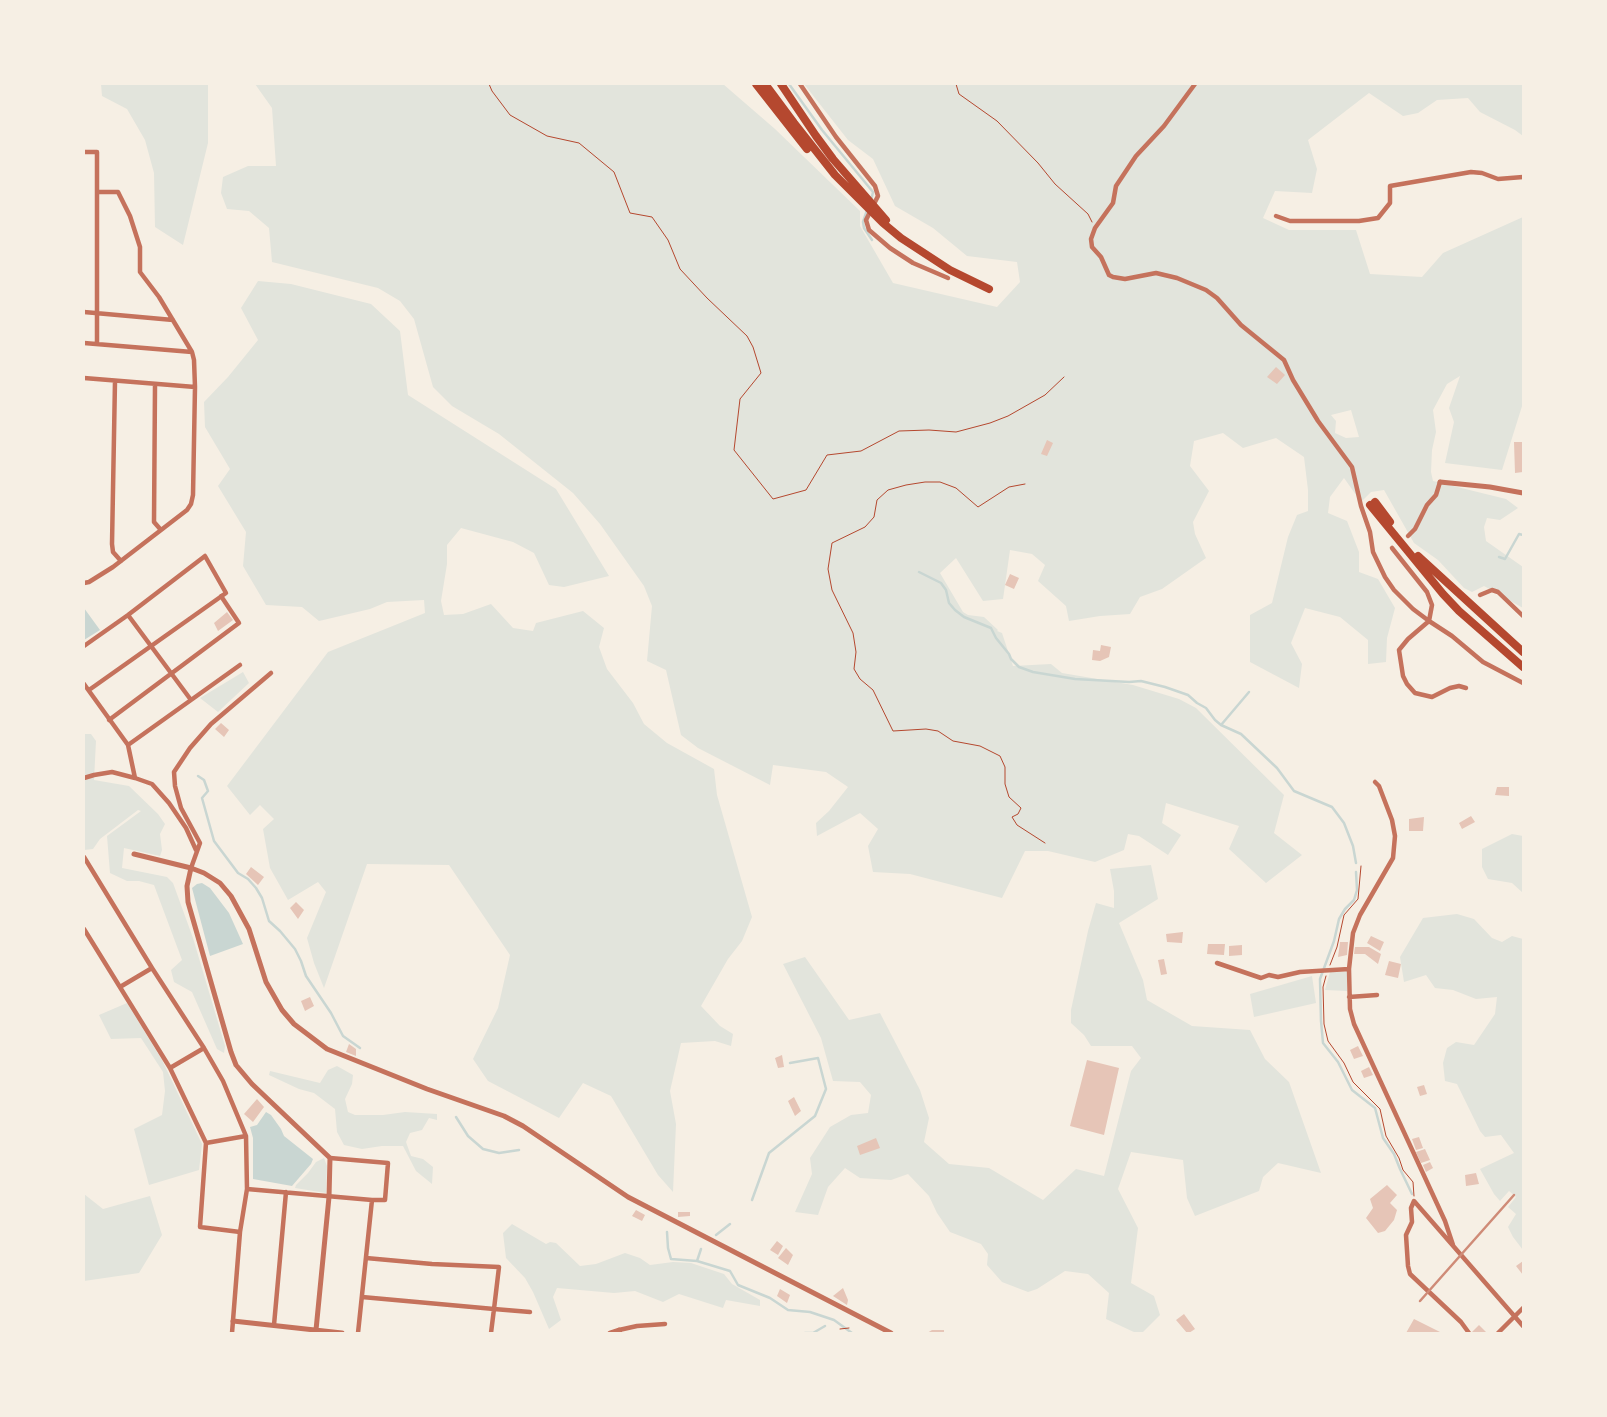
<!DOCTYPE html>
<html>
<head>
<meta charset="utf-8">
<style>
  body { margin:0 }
  #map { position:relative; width:1607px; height:1417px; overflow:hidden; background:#f6efe4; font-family:Arial,sans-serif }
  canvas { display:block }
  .frame { position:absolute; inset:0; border:85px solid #f6efe4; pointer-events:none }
</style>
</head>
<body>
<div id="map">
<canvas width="1607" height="1417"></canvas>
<div class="frame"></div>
</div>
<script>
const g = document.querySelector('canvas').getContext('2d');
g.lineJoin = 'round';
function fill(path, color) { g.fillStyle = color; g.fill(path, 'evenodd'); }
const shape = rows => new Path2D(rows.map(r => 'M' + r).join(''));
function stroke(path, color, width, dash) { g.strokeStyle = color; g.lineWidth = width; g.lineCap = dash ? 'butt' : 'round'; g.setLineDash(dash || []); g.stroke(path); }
fill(shape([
  [101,84,208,84,208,143,183,245,155,227,154,173,145,140,127,109,102,96],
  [255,84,723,84,775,129,860,211,860,226,893,283,997,307,1020,282,1017,262,967,256,933,228,895,206,873,159,848,140,804,84,1523,84,1523,136,1515,130,1480,112,1468,98,1437,100,1418,113,1403,116,1369,93,1308,140,1317,169,1312,193,1275,191,1263,218,1289,230,1356,230,1370,274,1422,277,1443,253,1523,217,1523,403,1502,470,1445,463,1454,422,1449,408,1460,376,1447,384,1433,410,1436,432,1432,450,1431,472,1433,481,1506,499,1518,508,1500,520,1487,518,1484,527,1486,541,1523,567,1523,608,1484,586,1472,592,1464,588,1438,560,1414,543,1384,490,1371,492,1361,502,1344,478,1330,497,1328,513,1347,521,1359,552,1359,572,1378,579,1395,608,1387,638,1386,662,1368,664,1368,640,1340,617,1305,608,1291,643,1302,664,1299,688,1250,662,1250,615,1272,603,1288,537,1297,515,1308,511,1308,490,1304,457,1276,438,1243,448,1223,433,1194,441,1190,466,1209,491,1193,522,1195,534,1206,558,1162,589,1140,597,1130,614,1100,616,1069,621,1066,606,1038,581,1045,565,1032,554,1010,550,1003,599,983,601,956,558,940,573,963,612,968,615,984,617,998,630,997,631,1002,633,1013,666,1051,664,1062,673,1133,685,1179,699,1196,708,1284,795,1274,833,1302,855,1266,883,1229,849,1239,826,1166,803,1162,823,1181,835,1168,855,1139,836,1128,834,1124,850,1095,862,1048,851,1025,851,1002,898,910,874,873,872,868,846,878,829,860,813,817,836,816,823,829,811,848,787,826,772,773,765,770,785,698,748,681,735,666,670,647,661,652,606,644,586,600,524,573,493,499,434,452,406,433,387,414,319,400,301,378,288,272,262,269,228,249,211,227,209,221,193,223,177,248,166,276,166,272,108],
  [1351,410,1359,437,1346,438,1335,433,1336,421,1331,415],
  [258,281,291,284,371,304,400,331,408,395,556,489,609,576,564,587,549,585,534,553,513,542,461,528,447,545,447,564,441,601,444,615,463,614,491,604,513,628,533,631,536,623,583,611,604,628,599,647,607,669,633,703,644,724,667,743,714,769,717,795,752,917,742,941,728,959,701,1006,720,1026,733,1034,731,1046,715,1041,681,1043,670,1091,676,1124,673,1192,658,1175,611,1096,583,1083,559,1118,488,1081,473,1059,498,1008,510,955,449,865,367,864,324,988,314,963,307,938,326,892,318,882,288,900,270,868,263,829,274,819,260,805,250,815,227,786,328,652,425,613,424,600,387,602,370,609,319,621,302,607,266,605,243,566,246,532,218,486,230,469,205,427,204,402,228,377,258,340,241,308],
  [243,672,249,683,218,712,200,698],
  [84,734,91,734,96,741,94,780,129,786,158,814,165,824,160,834,162,850,160,856,124,848,122,868,167,877,173,883,193,938,225,1046,224,1053,217,1049,192,992,174,982,171,970,182,960,154,885,139,881,127,881,110,873,107,836,141,811,138,810,100,839,93,849,84,850],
  [1512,834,1523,836,1523,893,1512,883,1488,879,1482,867,1482,849],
  [1151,865,1158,899,1119,923,1143,980,1147,1000,1192,1026,1250,1030,1265,1059,1289,1082,1321,1173,1278,1163,1263,1177,1259,1191,1195,1216,1187,1198,1183,1160,1131,1152,1118,1189,1138,1228,1131,1283,1154,1296,1160,1315,1142,1333,1136,1333,1106,1319,1109,1293,1088,1274,1065,1271,1037,1289,1028,1292,1002,1282,987,1265,988,1254,981,1244,950,1232,937,1213,929,1196,908,1174,891,1180,860,1178,845,1168,828,1187,818,1215,795,1212,812,1174,810,1158,830,1127,851,1115,868,1113,871,1095,860,1082,833,1081,821,1038,783,964,805,957,849,1020,880,1013,920,1090,929,1118,924,1142,949,1164,989,1168,1043,1200,1076,1169,1104,1176,1131,1071,1141,1058,1132,1046,1091,1046,1084,1035,1071,1023,1071,1010,1088,931,1096,903,1114,908,1114,891,1110,869],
  [1457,914,1474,919,1492,938,1502,942,1512,936,1523,939,1523,1250,1513,1237,1508,1227,1516,1214,1508,1207,1516,1197,1509,1191,1500,1201,1494,1194,1480,1169,1514,1153,1501,1135,1485,1137,1480,1131,1457,1084,1445,1081,1443,1063,1447,1048,1456,1042,1474,1045,1495,1014,1497,997,1476,999,1453,990,1435,988,1426,975,1404,982,1400,957,1423,918],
  [1347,971,1347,991,1325,990,1330,972],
  [1312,976,1316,1003,1254,1017,1250,994],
  [127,1003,162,1060,202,1144,199,1170,149,1185,134,1129,162,1115,165,1091,163,1072,141,1038,111,1039,99,1015],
  [337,1066,353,1075,352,1084,345,1099,348,1112,355,1115,383,1115,405,1112,437,1114,437,1120,429,1118,422,1130,410,1133,406,1142,411,1156,423,1159,433,1167,432,1184,416,1171,403,1146,382,1146,362,1149,344,1145,337,1132,335,1109,314,1093,299,1089,269,1075,270,1071,320,1083,328,1070],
  [324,1158,327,1166,326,1193,295,1188,296,1185,308,1173,316,1162],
  [84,1194,103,1209,150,1196,162,1235,139,1273,84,1281],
  [512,1224,546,1244,550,1242,556,1243,580,1266,596,1264,625,1253,640,1258,650,1265,673,1262,691,1263,724,1274,732,1284,760,1300,760,1306,726,1300,723,1308,679,1294,663,1302,635,1291,614,1293,557,1288,553,1297,561,1320,549,1329,533,1292,525,1278,506,1258,503,1233]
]), '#e2e4dc');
fill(shape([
  [84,608,100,630,84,640],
  [202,883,210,888,229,913,243,944,210,956,192,888,197,884],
  [266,1112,271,1115,281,1129,284,1136,313,1159,311,1164,292,1186,253,1179,253,1138,250,1127,257,1125]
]), '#c9d6d2');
stroke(shape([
  [789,84,822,130,873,192,871,201],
  [867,210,863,222,864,228,872,240],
  [1499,557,1505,559,1519,534,1523,535],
  [919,572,941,583,946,590,949,603,955,610,964,617,991,628,996,638,1009,654,1011,659,1019,667,1033,672,1075,679,1129,682,1141,681,1165,687,1188,695,1197,703,1206,708,1215,720,1221,725],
  [1249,692,1221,725,1241,734,1277,768,1294,791,1332,807,1344,823,1353,846,1356,863],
  [198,776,204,780,208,791,202,798,214,841,238,873,248,879,256,888,262,898,269,921,280,931,295,949,301,961,306,976,331,1013,343,1036,360,1048],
  [1356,872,1357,890,1354,900,1345,909,1339,919,1334,941,1320,979,1321,1021,1323,1043,1338,1062,1352,1090,1375,1108,1383,1138,1394,1154,1400,1169,1412,1194],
  [456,1117,468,1136,483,1149,499,1153,519,1150],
  [752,1200,769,1153,815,1116,826,1089,818,1058,790,1063],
  [667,1232,668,1248,671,1259,697,1261,730,1271,738,1285,770,1298,788,1310,810,1312,834,1320,852,1333],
  [716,1235,730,1224],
  [697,1261,701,1249],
  [805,1333,813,1333,825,1326]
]), '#c9d6d2', 2.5);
fill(shape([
  [1276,367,1285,375,1277,384,1267,377],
  [1047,440,1053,443,1047,456,1041,454],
  [1514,442,1523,442,1523,472,1515,473],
  [1010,574,1019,578,1014,589,1005,585],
  [227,612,233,620,218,631,214,623],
  [1101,645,1111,647,1109,657,1100,661,1092,660,1093,650,1100,651],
  [221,723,229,730,224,737,215,729],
  [1497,787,1509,787,1509,796,1495,795],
  [1471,816,1475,822,1462,829,1459,823],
  [1424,817,1423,831,1409,831,1409,819],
  [251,867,264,877,258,885,246,874],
  [296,902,304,910,298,919,290,908],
  [1183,932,1182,943,1167,942,1166,934],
  [1371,936,1384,942,1380,951,1367,943],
  [1340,942,1348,942,1347,955,1338,957],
  [1208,944,1225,944,1224,955,1207,954],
  [1242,945,1242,955,1229,956,1229,946],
  [1355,947,1369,947,1381,954,1378,964,1365,954,1354,954],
  [1164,959,1167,974,1161,975,1158,960],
  [1389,961,1401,964,1398,978,1385,975],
  [310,997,314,1006,305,1011,301,1001],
  [349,1044,356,1049,356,1056,346,1052],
  [1358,1046,1363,1056,1354,1059,1350,1050],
  [782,1055,784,1067,778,1068,775,1058],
  [1087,1060,1119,1068,1104,1135,1070,1126],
  [1369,1067,1373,1075,1364,1078,1361,1071],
  [1424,1085,1427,1094,1420,1096,1417,1087],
  [794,1097,801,1111,795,1116,788,1101],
  [257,1099,264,1107,253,1122,244,1114],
  [1419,1137,1423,1148,1416,1150,1412,1139],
  [876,1138,880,1148,860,1155,857,1146],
  [1425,1149,1430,1160,1421,1163,1416,1152],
  [1430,1162,1433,1168,1426,1172,1423,1165],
  [1476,1173,1479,1184,1466,1186,1465,1175],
  [1387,1185,1397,1195,1390,1203,1397,1210,1394,1220,1385,1231,1378,1233,1366,1218,1373,1208,1370,1199],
  [636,1210,645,1215,642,1221,632,1216],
  [678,1212,690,1212,690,1216,678,1217],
  [777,1241,783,1246,778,1255,770,1250],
  [786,1248,793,1255,788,1265,778,1258],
  [1523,1261,1523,1275,1516,1266],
  [843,1288,848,1300,847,1305,833,1296],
  [780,1289,790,1295,787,1303,777,1296],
  [1184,1314,1195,1329,1189,1333,1187,1333,1176,1320],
  [1414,1319,1442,1333,1406,1333],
  [1479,1325,1487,1333,1471,1333],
  [932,1330,944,1330,944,1333,927,1333]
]), '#e6c5b7');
stroke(shape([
  [489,84,492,91,510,115,547,136,579,143,614,172,630,213,652,217,668,240,680,269,707,298,747,336,753,347,761,373,740,399,734,450,773,499,806,490,827,455,861,451,899,431,929,430,956,432,990,423,1008,416,1045,395,1064,377],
  [956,84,959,94,997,121,1038,163,1055,184,1088,214,1092,222],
  [1025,484,1009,487,978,507,956,488,940,482,925,482,906,485,888,490,877,500,874,517,865,527,832,543,828,569,832,590,853,633,856,652,854,669,860,679,873,690,893,731,926,729,938,731,953,741,980,746,1000,756,1005,767,1005,784,1009,797,1021,808,1018,814,1012,817,1017,825,1045,843],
  [1330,965,1337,947,1344,915,1358,899,1361,866],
  [1326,976,1323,987,1324,1024,1328,1041,1344,1063,1353,1082,1380,1109,1386,1136,1399,1158,1403,1170,1413,1182,1414,1196],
  [840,1329,849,1328]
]), '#b5482f', 1);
stroke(shape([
  [800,84,836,137,875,186,878,196,866,220,869,230,890,248,913,263,948,278],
  [1195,84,1164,126,1136,156,1116,186,1113,203,1095,228,1091,239,1092,247,1101,257,1109,275,1113,277,1125,279,1156,273,1177,278,1206,290,1217,298,1241,325,1284,360,1293,380,1318,421,1352,467,1361,506,1370,532,1373,552,1385,577,1394,590,1413,609,1429,621,1408,639,1399,650,1403,676,1407,684,1415,693,1432,697,1450,688,1459,686,1466,688],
  [84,152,97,152,97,344],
  [98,192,118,192,130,216,140,247,140,272,159,297,192,352],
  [1276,216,1290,221,1359,221,1378,218,1390,203,1390,186,1471,172,1482,173,1498,179,1523,177],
  [84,312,173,320],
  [84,343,192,352,194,360,195,387,193,495,191,504,187,510,113,567,89,582,84,583],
  [84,378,195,387],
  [115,381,112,544,113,552,121,561],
  [155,385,154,522,161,530],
  [1408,536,1415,529,1427,505,1436,495,1440,482],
  [1392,548,1427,592,1432,605,1429,621,1452,636,1483,662,1523,683],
  [1480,595,1492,590,1498,592,1523,616],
  [128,615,191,700,128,745],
  [84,646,128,615,205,556,226,593,89,690],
  [84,684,128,745,135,778],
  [191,700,240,665],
  [109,720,239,623,221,596],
  [84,778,94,775,112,772,135,778,152,784,169,803,186,828,196,850],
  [1375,782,1379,786,1392,820,1395,836,1393,858,1360,915,1353,933,1349,969,1350,1009,1354,1024,1445,1221,1453,1245],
  [84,857,152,968,204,1048,223,1081,246,1136,247,1189,240,1232,232,1333],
  [191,868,200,843,181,808,175,786,174,772,190,748,211,724,271,673],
  [84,929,170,1068,206,1143,200,1227,240,1232],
  [1217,963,1261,978,1269,975,1278,977,1300,972,1349,969],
  [120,987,152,968],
  [1349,997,1377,995],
  [170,1068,204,1048],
  [206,1143,246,1136],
  [247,1189,372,1200,385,1200,388,1163,330,1158],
  [366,1258,432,1264,499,1267,494,1309,530,1312],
  [362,1297,494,1309,491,1333],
  [274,1325,286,1192],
  [358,1333,372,1200],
  [620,1333,619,1330,637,1326,665,1324],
  [1469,1333,1461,1322,1410,1274,1408,1266,1406,1235,1412,1222,1411,1208,1414,1201,1523,1326],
  [1498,1333,1523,1308]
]), '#c5725c', 4.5);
stroke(shape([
  [1440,482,1490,487,1523,493],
  [134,854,191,868,204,873,220,883,231,896,249,929,266,982,282,1010,294,1024,327,1049,427,1089,504,1116,523,1126,628,1197,891,1333],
  [191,868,187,886,188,902,231,1052,236,1065,252,1084,330,1158,329,1197,316,1330],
  [233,1321,342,1333],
  [610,1333,619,1330]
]), '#c5725c', 5);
stroke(shape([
  [756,84,807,149],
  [765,84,794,123,835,175,883,223,901,238,950,270,989,289],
  [781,84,816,136,833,159,886,220],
  [1375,502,1390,522],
  [1370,505,1443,594,1459,611,1523,667],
  [1418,556,1523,652]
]), '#b5482f', 8);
stroke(shape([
  [1420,1301,1514,1195]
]), '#cf8b77', 2.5);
</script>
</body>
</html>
